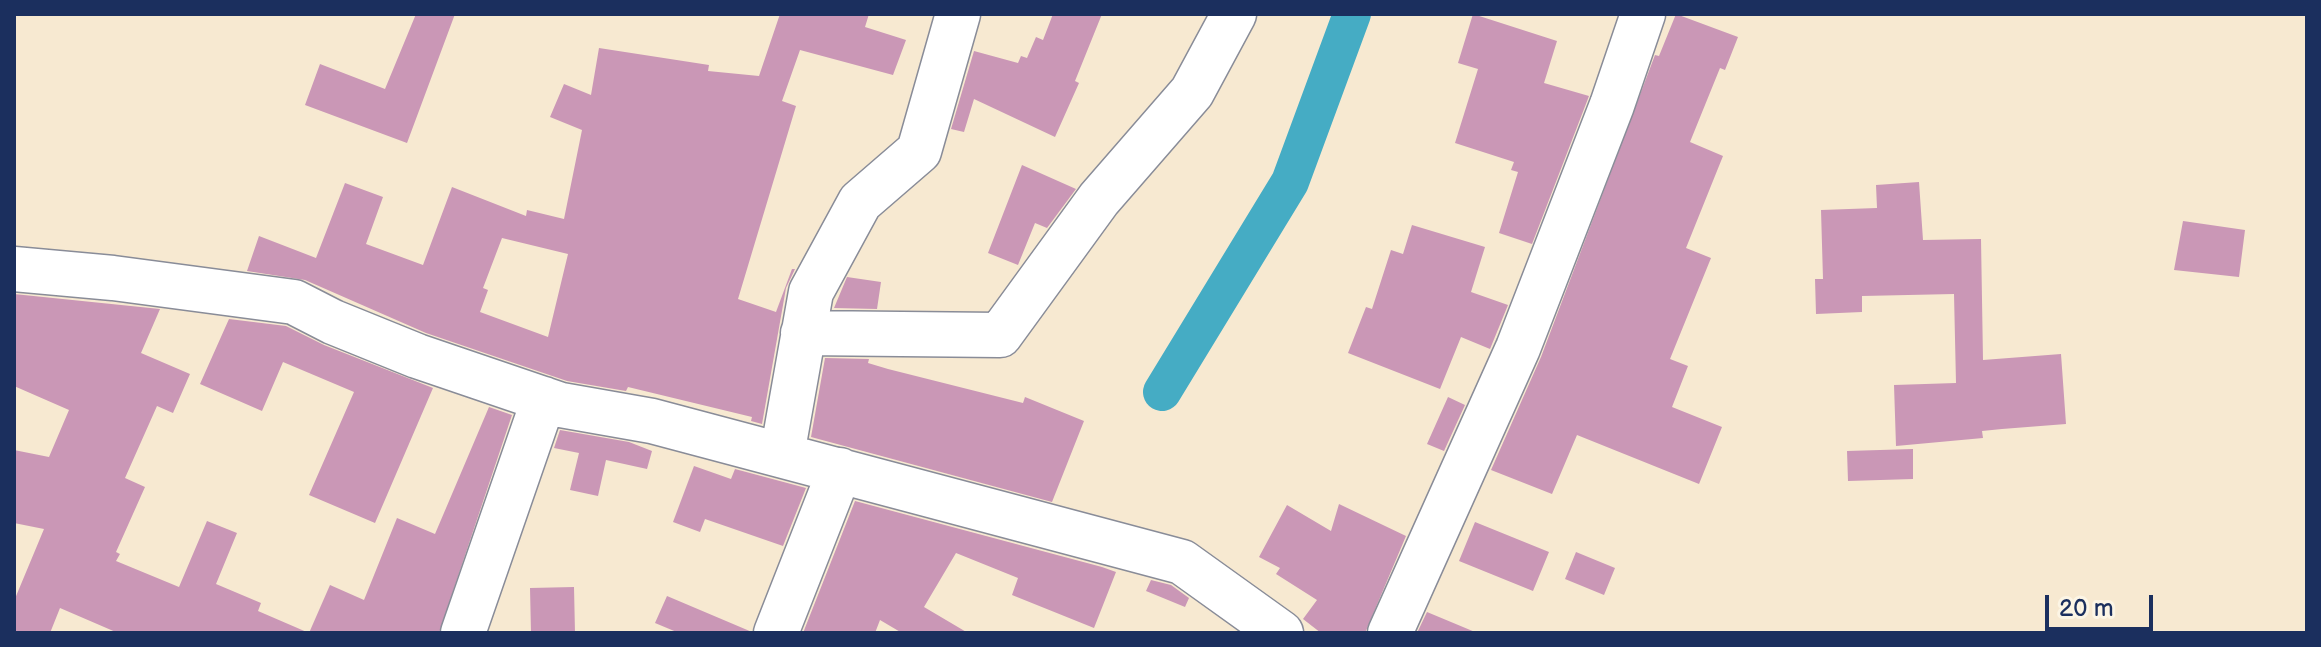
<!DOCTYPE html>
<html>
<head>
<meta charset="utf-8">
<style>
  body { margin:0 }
  #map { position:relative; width:2321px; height:647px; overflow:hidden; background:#f7e9d1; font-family:"Balsamiq Sans",sans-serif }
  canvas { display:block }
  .frame { position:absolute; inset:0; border:16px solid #1b2f5e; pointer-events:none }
  .scale { position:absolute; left:2045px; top:595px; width:108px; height:36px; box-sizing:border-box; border:4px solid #1b2f5e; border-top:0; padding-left:10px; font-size:24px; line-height:28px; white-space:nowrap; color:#1b2f5e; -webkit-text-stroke:6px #fcf5e5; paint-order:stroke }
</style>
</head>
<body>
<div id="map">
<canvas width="2321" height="647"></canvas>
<div class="frame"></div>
<div class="scale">20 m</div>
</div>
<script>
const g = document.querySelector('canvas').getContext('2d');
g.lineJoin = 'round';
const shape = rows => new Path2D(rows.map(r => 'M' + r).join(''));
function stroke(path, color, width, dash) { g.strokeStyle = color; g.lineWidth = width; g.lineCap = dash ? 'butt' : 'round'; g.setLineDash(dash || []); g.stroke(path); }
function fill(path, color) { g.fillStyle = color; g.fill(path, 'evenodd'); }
stroke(shape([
  [1162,392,1290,182,1352,14]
]), '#45acc4', 38);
fill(shape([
  [416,14,455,14,407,143,305,105,320,64,385,89],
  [780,14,869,14,865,27,906,40,893,75,800,50,782,101,796,106,738,299,776,312,792,269,795,269,786,288,762,424,751,421,752,417,628,387,626,391,567,381,426,333,305,280,247,271,259,236,316,258,345,183,383,197,366,244,423,265,452,187,526,216,527,210,564,219,582,130,550,117,564,84,591,95,599,48,709,65,708,71,759,76],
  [502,238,568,254,548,337,480,312,488,290,483,288],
  [1053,14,1102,14,1075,81,1079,83,1055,137,974,99,964,132,951,129,974,51,1018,63,1021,56,1027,58,1036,37,1043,40],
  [1473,14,1557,41,1544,83,1589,96,1532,244,1499,233,1518,172,1511,170,1514,162,1455,143,1478,69,1458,63],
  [1676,14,1738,37,1725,70,1720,68,1690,142,1723,156,1686,248,1711,258,1670,359,1688,366,1672,407,1722,427,1699,484,1577,435,1552,494,1491,470,1541,357,1655,55,1659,56],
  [1022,165,1076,189,1047,228,1035,223,1018,265,988,253],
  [1919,182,1923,240,1981,239,1983,360,2061,354,2066,424,2002,429,1982,431,1983,438,1896,446,1894,385,1956,383,1954,294,1862,296,1862,312,1816,314,1815,279,1823,279,1821,210,1877,208,1876,185],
  [2183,221,2245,230,2239,277,2174,270],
  [1412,225,1485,247,1471,292,1508,305,1490,349,1461,337,1440,389,1348,353,1366,307,1372,309,1391,250,1403,254],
  [847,277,881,282,877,309,834,308],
  [14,294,160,309,141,353,190,374,173,413,157,406,125,478,145,487,116,552,120,554,116,561,179,587,207,521,237,533,216,584,261,603,258,611,309,633,330,585,364,600,397,518,435,534,489,407,512,415,439,633,118,633,60,608,50,633,14,633,14,601,44,529,14,523,14,450,49,457,69,410,14,386],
  [229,319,286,326,324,345,433,388,375,523,309,495,354,392,283,362,262,411,200,384],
  [825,358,869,359,868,363,888,369,1023,403,1025,397,1084,421,1052,502,811,437],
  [1448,397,1465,405,1444,451,1427,444],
  [560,430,629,442,652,451,647,469,606,460,598,496,570,490,579,453,554,448],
  [1913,449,1913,479,1848,481,1847,451],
  [694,466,731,479,735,469,806,488,783,546,705,519,700,532,673,522],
  [855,501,1102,567,1116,572,1094,628,1012,595,1018,578,956,553,924,607,968,633,902,633,880,620,875,633,803,633],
  [1339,504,1406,536,1365,633,1321,633,1303,619,1317,600,1276,574,1280,568,1259,557,1287,505,1331,531],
  [1475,522,1549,552,1533,591,1459,561],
  [1576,552,1615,568,1604,595,1565,579],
  [1151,580,1171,585,1189,598,1185,607,1146,591],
  [574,587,575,633,531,633,530,588],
  [667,596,752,632,752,633,679,633,655,623],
  [1427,612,1475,632,1475,633,1417,633]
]), '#ca97b6');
const minor = shape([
  [14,269,113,278,294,302,333,322,417,356,561,405,652,421,1182,562,1281,633],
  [803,333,1000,335,1099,199,1192,92,1234,14],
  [782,455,811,292,860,202,919,151,958,14],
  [463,633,544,399],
  [776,633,840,470],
  [1390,633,1518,348,1612,105,1643,14]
]);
stroke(minor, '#898c98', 47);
stroke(minor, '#fff', 44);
</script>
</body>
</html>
